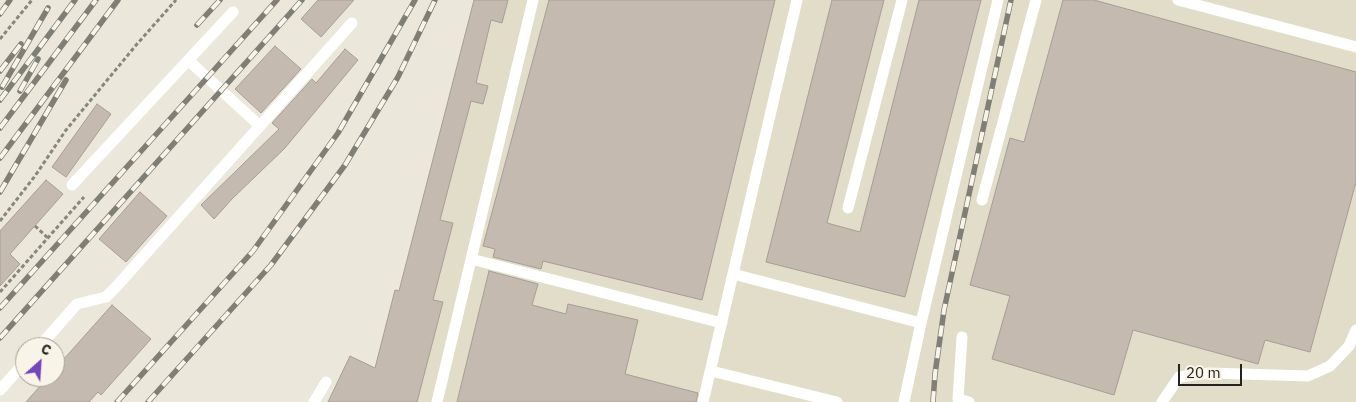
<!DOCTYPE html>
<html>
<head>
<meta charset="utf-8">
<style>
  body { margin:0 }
  #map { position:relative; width:1356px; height:402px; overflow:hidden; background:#ebe8db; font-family:"IBM Plex Sans",sans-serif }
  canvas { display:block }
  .north { position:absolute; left:15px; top:337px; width:50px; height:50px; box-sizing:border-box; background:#f8f5e8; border:1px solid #a3a197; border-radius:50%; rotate:26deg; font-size:14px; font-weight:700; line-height:20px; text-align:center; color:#24231e }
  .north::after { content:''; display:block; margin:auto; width:18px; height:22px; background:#7444bc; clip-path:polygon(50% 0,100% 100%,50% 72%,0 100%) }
  .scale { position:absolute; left:1178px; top:364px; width:64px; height:22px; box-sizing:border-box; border:2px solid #24231e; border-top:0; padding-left:6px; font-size:15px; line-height:18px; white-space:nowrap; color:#24231e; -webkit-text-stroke:4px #f8f5e8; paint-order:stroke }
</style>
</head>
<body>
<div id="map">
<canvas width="1356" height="402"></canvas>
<div class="north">С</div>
<div class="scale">20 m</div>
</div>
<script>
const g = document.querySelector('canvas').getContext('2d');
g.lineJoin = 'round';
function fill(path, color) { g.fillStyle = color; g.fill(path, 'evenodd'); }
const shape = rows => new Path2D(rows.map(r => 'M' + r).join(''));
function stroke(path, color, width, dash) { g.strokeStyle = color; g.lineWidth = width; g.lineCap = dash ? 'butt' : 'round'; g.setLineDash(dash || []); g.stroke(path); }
fill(shape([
  [474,0,1356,0,1356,402,366,402,395,290,399,291]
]), '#e1ddc9');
const building = shape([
  [318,0,354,0,321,37,301,19,318,0],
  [474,0,508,0,502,23,491,20,476,83,488,86,483,104,471,101,440,220,453,223,433,300,443,302,417,402,328,402,350,356,375,368,395,290,399,291,474,0],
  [549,0,775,0,702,300,543,261,541,269,493,257,495,249,483,246,549,0],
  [832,0,884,0,827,223,860,232,919,0,981,0,905,297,766,262,832,0],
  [1063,0,1094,0,1356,72,1356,182,1310,352,1265,340,1258,364,1133,330,1114,395,992,359,1010,296,970,285,1010,138,1024,142,1063,0],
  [275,46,301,69,261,113,235,89,275,46],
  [345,49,358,60,285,148,232,199,214,219,201,205,279,129,272,123,312,79,316,83,345,49],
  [97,104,111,114,66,177,52,167,97,104],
  [46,180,63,194,10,254,20,264,0,286,0,231,46,180],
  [140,192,167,216,126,262,99,239,140,192],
  [489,271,538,284,532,305,566,314,568,304,638,320,625,374,698,393,696,402,457,402,489,271],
  [112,305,151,339,117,377,101,395,98,392,89,402,26,402,48,377,55,377,55,369,112,305]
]);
fill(building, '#c4bab0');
stroke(building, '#a79d94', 1);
stroke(shape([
  [0,39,32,0],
  [0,221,35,176,66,130,137,44,176,0],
  [35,226,48,238],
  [0,292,84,197]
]), '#88867d', 3, [4, 2.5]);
stroke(shape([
  [1178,0,1356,47],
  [188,60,260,126],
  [72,185,233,12],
  [982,200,1036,0],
  [848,208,902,0],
  [471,259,722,323],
  [733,274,921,323],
  [962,337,958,399,969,402],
  [39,347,77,304,106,297,115,288,352,23],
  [711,371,837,402],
  [0,390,25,362],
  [314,402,326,382],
  [437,402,533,0],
  [703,402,797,0],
  [904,402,921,323,998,0],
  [1162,402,1179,377,1209,373,1308,376,1330,366,1349,346,1356,330]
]), '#fff', 11);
const rail = shape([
  [0,14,10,0],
  [197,25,220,0],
  [0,71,21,44],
  [2,87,48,8],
  [20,91,38,59],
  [0,100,75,0],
  [0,128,96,0],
  [0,158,118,0],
  [0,192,66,80],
  [0,308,277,0],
  [0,338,302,0],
  [117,402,253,251,338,133,415,0],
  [148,402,271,265,345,165,398,77,435,0],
  [933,402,935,374,944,310,1011,0]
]);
stroke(rail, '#807f76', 5.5);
stroke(rail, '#f8f5e8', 4, [11]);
</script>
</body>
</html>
